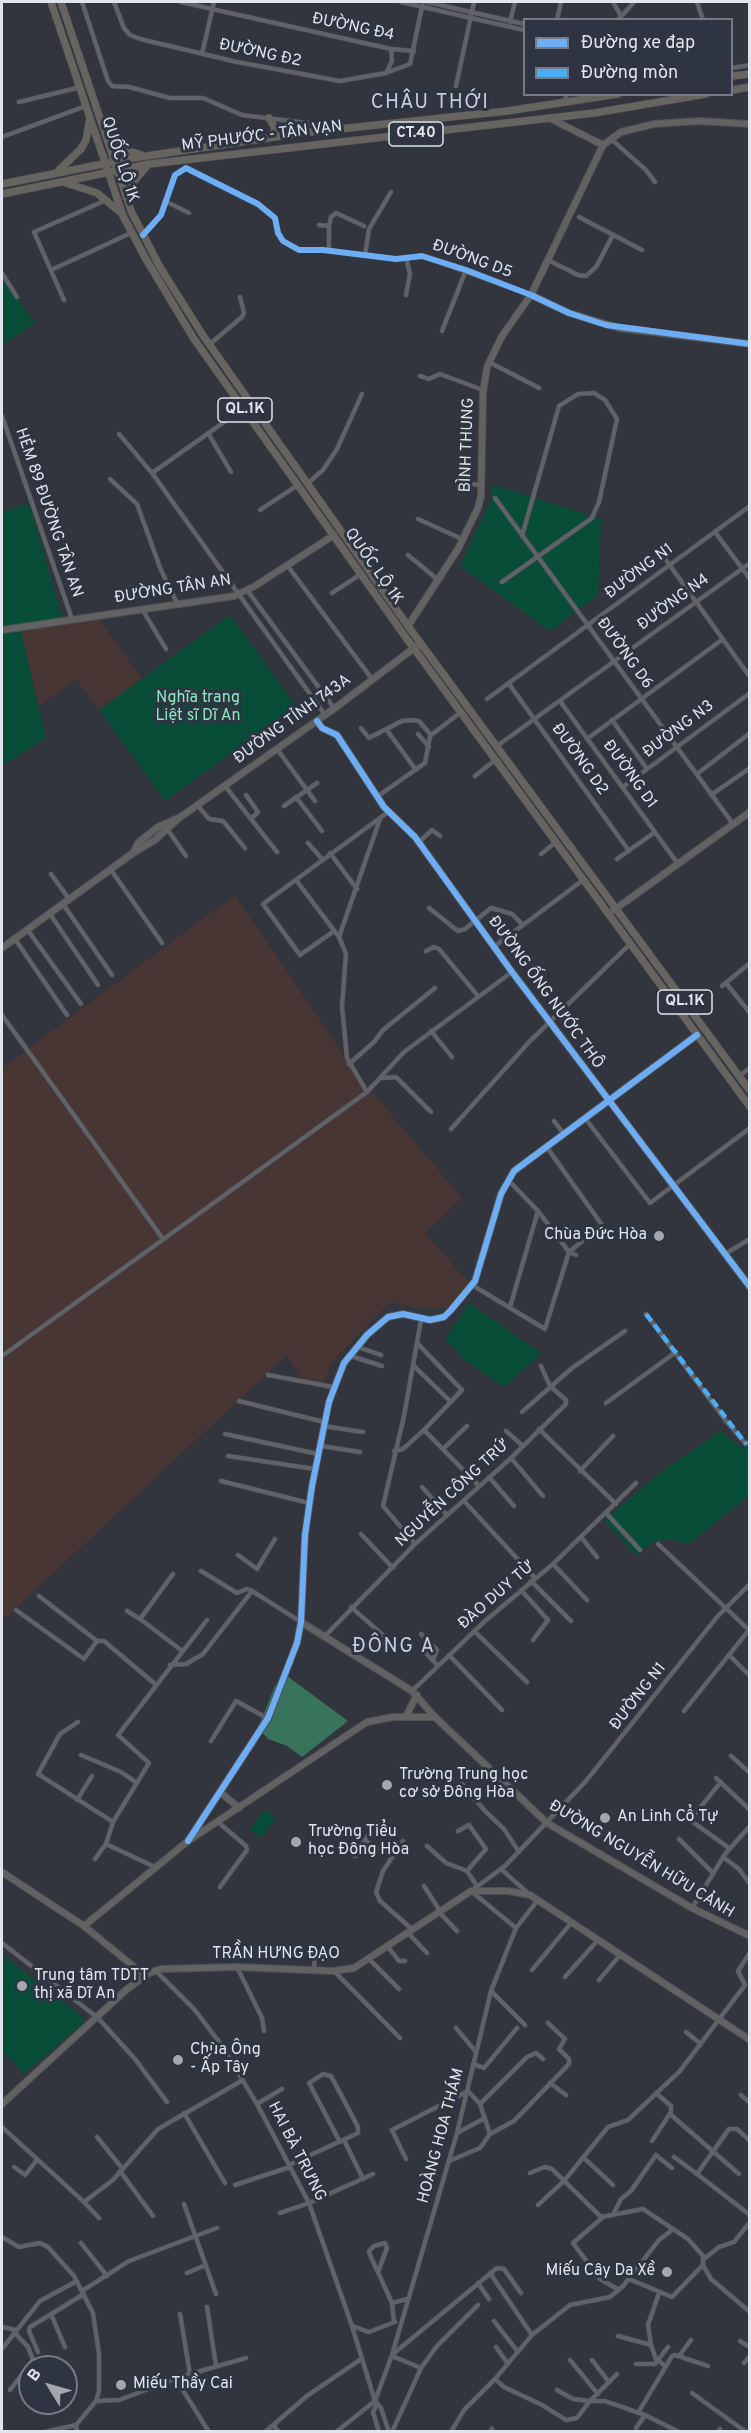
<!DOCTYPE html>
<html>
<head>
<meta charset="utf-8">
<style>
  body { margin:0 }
  #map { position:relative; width:751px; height:2433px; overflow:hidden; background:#32353d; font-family:Overpass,sans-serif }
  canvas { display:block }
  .frame { position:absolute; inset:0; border:3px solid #e0e4ed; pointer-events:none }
  .legend { position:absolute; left:523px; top:18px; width:210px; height:78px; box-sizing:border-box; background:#2e3441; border:2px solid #757a86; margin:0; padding:8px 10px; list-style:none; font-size:18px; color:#e0e4ed }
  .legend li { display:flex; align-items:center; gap:12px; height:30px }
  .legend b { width:30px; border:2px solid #757a86 }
  .north { position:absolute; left:18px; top:2355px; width:60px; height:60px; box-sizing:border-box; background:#2e3441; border:2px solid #757a86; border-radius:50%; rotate:307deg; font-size:16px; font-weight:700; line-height:24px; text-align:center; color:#e0e4ed }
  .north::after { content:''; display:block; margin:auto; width:21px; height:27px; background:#a3a7af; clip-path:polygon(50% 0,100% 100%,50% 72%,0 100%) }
</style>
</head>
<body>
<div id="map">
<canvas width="751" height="2433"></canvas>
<div class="frame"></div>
<ul class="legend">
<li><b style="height:8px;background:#6dadf4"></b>Đường xe đạp</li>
<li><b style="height:8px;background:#49aef6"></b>Đường mòn</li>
</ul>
<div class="north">B</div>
</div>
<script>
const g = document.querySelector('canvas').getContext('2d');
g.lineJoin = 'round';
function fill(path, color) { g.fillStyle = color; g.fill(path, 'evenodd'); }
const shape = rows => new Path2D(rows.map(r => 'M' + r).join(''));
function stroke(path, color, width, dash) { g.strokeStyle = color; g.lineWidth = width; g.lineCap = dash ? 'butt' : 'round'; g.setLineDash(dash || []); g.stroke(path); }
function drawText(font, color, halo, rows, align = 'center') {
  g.font = font + ' Overpass,sans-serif'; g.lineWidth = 6; g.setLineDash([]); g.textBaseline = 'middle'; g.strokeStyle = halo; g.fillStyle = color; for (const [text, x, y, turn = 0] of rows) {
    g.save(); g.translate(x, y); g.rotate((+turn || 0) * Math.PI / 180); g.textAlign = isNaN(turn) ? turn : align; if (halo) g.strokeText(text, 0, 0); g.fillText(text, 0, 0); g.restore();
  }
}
fill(shape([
  [98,618,142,679,99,710,76,679,38,707,21,631],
  [235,895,355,1072,462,1198,425,1233,467,1281,466,1290,449,1308,417,1308,390,1302,331,1363,323,1385,304,1385,287,1355,3,1620,2,1068]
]), '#473633');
fill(shape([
  [2,277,35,323,2,345],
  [491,484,601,519,598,595,550,631,460,566,491,500],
  [29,503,64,623,21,631,46,738,2,766,2,512],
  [230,615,296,706,165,801,99,710],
  [469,1303,541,1353,504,1387,463,1359,458,1351,445,1340],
  [721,1431,741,1448,749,1443,749,1496,688,1544,669,1539,653,1542,636,1555,604,1520,665,1469],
  [264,1810,276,1818,261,1838,250,1829],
  [2,1955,83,2017,84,2022,24,2074,2,2050]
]), '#084d38');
fill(shape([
  [287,1676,348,1721,302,1757,287,1746,268,1739,258,1728,275,1686]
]), '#37745b');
const street = shape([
  [82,2,108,81,112,86,129,87,170,98,203,98,242,115,339,127],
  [114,2,124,28,130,35,140,39,237,62,340,81,386,73,410,64,423,2],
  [181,2,391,49,414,51],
  [401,2,524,30],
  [427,2,524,24],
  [613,2,621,16],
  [697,2,703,20],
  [557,20,561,2],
  [618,20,634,2],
  [510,22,515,2],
  [202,54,214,2],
  [732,68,750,65],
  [386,73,392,61,391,49],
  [456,86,474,2],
  [19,102,81,87],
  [564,103,567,94],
  [2,137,86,106],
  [611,139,646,170,655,182],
  [165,201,189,213],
  [579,217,642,250],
  [319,225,329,226,329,250],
  [329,226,331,217,336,213,364,226],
  [143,235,161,215,175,175,186,168,258,204,275,218,278,233,283,241,299,250,323,250,396,259,422,256,531,295],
  [365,255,369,229,391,192],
  [548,260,578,275,586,276,596,267,613,235],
  [51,270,131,233],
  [2,273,17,297],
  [406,295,410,274,406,257],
  [64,300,34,232,104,201],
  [442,331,466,270],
  [210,344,242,317,244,313,240,297],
  [489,362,539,388],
  [420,376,429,379,440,374,483,390],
  [2,416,72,619],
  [208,433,231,472],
  [119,434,152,473,325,715],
  [152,473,244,408],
  [110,479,137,504,161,570,177,603],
  [308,483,323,470,337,449,362,394],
  [457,483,481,485],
  [495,498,733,824],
  [260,510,298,485],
  [418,519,462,539],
  [715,532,750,579],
  [661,553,750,677],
  [408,555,437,579],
  [287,565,372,679],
  [502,582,592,518,599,502,617,419,605,400,594,393,578,394,559,406,522,536],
  [247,590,334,708],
  [332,593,361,574],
  [142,609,166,649],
  [509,684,629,851],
  [487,699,750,506],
  [560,701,678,864],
  [612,720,647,769],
  [361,728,369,738,402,721,411,720,419,721,431,735],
  [386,729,416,770],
  [418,734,429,747],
  [587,739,723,639],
  [497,746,750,563],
  [277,749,315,801],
  [697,774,750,733],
  [475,776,495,760],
  [225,786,277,852],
  [623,787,750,693],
  [246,795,258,812,251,819],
  [711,795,750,768],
  [378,796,425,763,430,736,461,712],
  [296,797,322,831],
  [198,806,209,819,223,821,245,848],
  [284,806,317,783],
  [168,830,186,856],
  [419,842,432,830,440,836],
  [308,843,322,859],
  [330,853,357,889],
  [541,854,556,842],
  [617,859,655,832],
  [111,870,162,943],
  [51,874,69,899],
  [296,880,339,937,346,954,342,1006,347,1058,367,1092],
  [63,904,112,975],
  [429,908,458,931,465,929,491,908,512,914,523,925],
  [50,914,98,985],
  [27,929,81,1004],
  [334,931,300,955,263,904,388,812],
  [339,937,380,819],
  [15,939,67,1015],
  [495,946,583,880],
  [426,951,434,947,439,949,478,996],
  [726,983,750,1013],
  [722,986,750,963],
  [2,1015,163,1239],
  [431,1031,452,1057],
  [349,1064,374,1042,383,1030,435,988],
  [739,1076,750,1068],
  [382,1078,396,1077,431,1112],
  [585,1118,650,1203,750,1128],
  [554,1121,563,1133],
  [451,1129,529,1042,630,944],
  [508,1180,538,1211,569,1252,576,1255],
  [725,1254,750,1239],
  [472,1285,545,1329,569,1252,602,1225,546,1146],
  [510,1307,538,1211],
  [646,1314,726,1421,746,1444,750,1442],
  [358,1347,381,1355],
  [2,1356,367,1092,404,1052,512,972],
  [351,1356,382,1366],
  [413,1365,451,1402],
  [268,1375,333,1387],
  [239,1401,324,1422],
  [606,1403,676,1352],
  [522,1412,572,1368,625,1331],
  [323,1426,363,1432],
  [539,1429,616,1504],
  [424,1430,479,1486],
  [506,1431,523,1446],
  [225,1434,318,1454],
  [321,1446,360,1452],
  [443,1449,467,1426],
  [394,1451,403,1449,424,1430,462,1390,418,1344],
  [228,1456,315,1469],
  [511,1458,543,1496],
  [580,1471,613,1436],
  [489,1477,514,1506],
  [221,1481,309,1503],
  [422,1487,447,1515],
  [464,1501,535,1578],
  [606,1513,640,1550],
  [361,1534,393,1568],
  [581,1537,597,1557],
  [415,1544,383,1506,404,1416,421,1320],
  [658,1544,750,1631],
  [238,1555,257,1569,275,1539],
  [553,1564,587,1600],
  [201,1571,237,1593,247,1589,252,1591,301,1622],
  [173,1574,140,1619,181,1650],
  [531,1581,571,1621],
  [521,1590,548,1620,533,1640],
  [351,1607,385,1637],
  [16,1610,84,1659,97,1641,39,1596],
  [127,1611,140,1619],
  [474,1631,527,1682],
  [421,1634,437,1650,433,1660],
  [325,1636,415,1544,511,1458,566,1404,566,1400,550,1386,541,1366],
  [97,1641,104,1641,155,1684],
  [423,1650,438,1666],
  [449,1655,502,1710],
  [729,1655,750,1676],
  [170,1665,186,1664,203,1654,252,1591],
  [412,1691,485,1621,553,1564,636,1483],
  [684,1711,749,1630],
  [78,1722,60,1734,38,1774,113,1822],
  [211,1741,236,1701,267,1718],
  [81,1755,121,1772,137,1783],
  [731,1756,750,1773],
  [716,1778,750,1810],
  [461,1783,485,1811,504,1829,519,1852],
  [77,1800,92,1776],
  [687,1818,729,1848],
  [690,1820,721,1782],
  [218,1822,246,1846,247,1850,220,1887],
  [458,1831,469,1825,486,1849,467,1871],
  [679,1839,713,1873],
  [365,1841,393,1856],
  [403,1841,383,1871,376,1892,380,1901,413,1930],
  [427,1846,446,1863,467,1871,477,1886],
  [355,1856,376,1823],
  [723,1857,739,1869,750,1884],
  [95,1859,106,1844],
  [155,1867,106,1844,113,1822,149,1763,118,1735,207,1620],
  [501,1869,530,1895],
  [424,1886,440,1911],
  [692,1908,725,1854,750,1826],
  [439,1912,457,1931],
  [516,1928,471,1891,505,1866,586,1781,717,1617,750,1584],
  [408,1933,427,1953],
  [2,1943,98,2018,135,2059,167,2102],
  [388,1947,399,1961,405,1961],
  [369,1959,399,1989],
  [237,1967,262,2018,264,2031],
  [314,1970,315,1950],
  [532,1970,571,1923],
  [156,1971,194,2009,220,2043,257,2104,309,2203,352,2326,375,2401,381,2408,389,2432],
  [334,1971,400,2038],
  [565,1977,598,1940],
  [599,1980,620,1955],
  [491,1991,525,2025],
  [456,2028,476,2052],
  [686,2032,701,2044],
  [473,2064,484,2068,517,2028],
  [550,2083,566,2095],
  [741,2095,750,2103],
  [257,2104,282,2089],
  [480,2104,527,2057,536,2053,543,2059],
  [184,2113,225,2183],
  [670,2114,739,2174],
  [2,2127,84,2202,113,2180,158,2129,243,2080],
  [457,2133,485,2118],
  [97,2137,122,2168],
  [344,2140,363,2179],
  [652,2141,671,2112,671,2106,656,2093],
  [750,2141,737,2129,729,2129,697,2174,750,2215],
  [674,2157,697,2174],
  [584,2158,613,2185],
  [406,2159,392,2130,468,2091,480,2104,490,2134],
  [449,2161,480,2148,490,2134,514,2121,569,2064,569,2059,559,2049,565,2039,548,2023],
  [289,2165,358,2133,358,2127,331,2076,323,2074,309,2083,340,2142],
  [14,2167,25,2175,37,2160],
  [120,2171,153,2216],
  [530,2173,545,2167,552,2169,601,2217,643,2209,688,2239,703,2256,703,2265,711,2279,750,2312],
  [235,2185,290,2167],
  [84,2202,99,2218],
  [184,2204,216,2294],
  [538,2205,564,2181,608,2127,628,2120,680,2071,745,1985,738,1971,749,1954],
  [280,2213,309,2203,373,2174],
  [614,2213,621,2199,631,2191,656,2155,672,2168],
  [603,2217,573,2243,600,2279,619,2290],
  [2,2237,19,2247,40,2243,48,2247,74,2276,93,2313,99,2354,99,2391,96,2401,76,2425],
  [81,2243,107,2276],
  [704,2259,719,2247,734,2242,750,2222],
  [378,2272,387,2248,385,2243,374,2246,369,2251,370,2255,392,2303,394,2322],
  [187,2273,206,2265],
  [490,2273,532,2335],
  [629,2279,672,2297,703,2265],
  [478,2283,489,2299],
  [82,2291,129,2261,217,2228],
  [392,2303,407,2299],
  [207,2307,216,2366],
  [51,2314,65,2347],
  [180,2314,190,2374],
  [494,2321,518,2352],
  [352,2326,369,2332,395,2322],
  [2,2327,16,2330],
  [618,2336,651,2345,656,2359,664,2365],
  [740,2341,750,2347],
  [651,2345,648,2325,659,2293],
  [496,2347,508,2364],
  [2,2349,40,2301,77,2281],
  [38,2352,29,2331,30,2327,84,2294],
  [393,2354,497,2268,504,2269,521,2293],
  [392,2356,421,2368],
  [679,2356,691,2340],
  [570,2360,598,2394],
  [592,2360,609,2382],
  [744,2363,750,2356],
  [636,2364,655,2364,668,2347],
  [176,2379,209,2432],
  [495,2379,504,2387,542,2405,566,2420,577,2418,590,2401,605,2401,645,2415,679,2432],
  [10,2390,33,2360,28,2347,14,2332],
  [557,2390,573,2399,590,2401,617,2374],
  [692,2393,746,2432],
  [96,2401,119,2400,180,2377,246,2358],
  [376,2406,373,2412,379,2432],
  [638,2413,672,2356,675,2355,708,2366],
  [274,2426,279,2432],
  [45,2432,76,2425,77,2432],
  [265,2432,307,2396,361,2359],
  [336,2432,375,2401,392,2355,457,2133,491,1991,516,1928,538,1900],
  [392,2432,421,2368,437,2346,478,2305],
  [451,2432,464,2410,495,2379,532,2335,570,2305,610,2297,623,2286,659,2240,672,2230],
  [490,2432,492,2429],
  [637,2432,636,2428,645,2415],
  [719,2432,720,2429]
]);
const secondary = shape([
  [549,118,603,145],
  [531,295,569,313,619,328,750,344],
  [408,626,458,549,478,508,481,496,483,393,487,367,502,336,531,295,603,145,621,132,654,124,699,121,750,124],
  [2,630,234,596,255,586,334,535],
  [317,721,322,728,337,735,384,807,415,837,512,972,750,1287],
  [133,853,139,842,158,827,176,819],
  [614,910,750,812],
  [2,948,133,853,155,840,179,818,335,708,418,645],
  [301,1622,412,1691,435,1717],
  [406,1716,417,1695],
  [220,1792,239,1808],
  [188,1841,268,1718,297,1643,301,1622,305,1535,312,1486,329,1402,344,1363,367,1335,388,1317,403,1314,430,1320,444,1317,451,1310,475,1281,501,1194,514,1171,697,1035],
  [2,1872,84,1926,144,1975],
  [84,1926,188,1841,367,1722,393,1717,435,1717,547,1823,692,1908,750,1936],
  [2,2104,126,1990,149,1973,161,1969,237,1967,333,1971,354,1968,471,1891,508,1891,530,1895,750,2040]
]);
const primary = shape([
  [51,2,123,216,147,261,194,339,404,635,750,1107],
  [61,2,131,211,160,267,202,334,408,626,750,1091],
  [732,76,750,74],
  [732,90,750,87],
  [269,118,275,128,271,137],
  [107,137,123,149,142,155],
  [59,170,81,149,86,140,90,118],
  [63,182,97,193,120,212],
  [2,184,133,158,302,133,507,111,618,94],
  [2,194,149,164,594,113,706,94],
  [126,197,135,180,148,165]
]);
stroke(street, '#4f5158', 5);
stroke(secondary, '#4f5158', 8);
stroke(primary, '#4f5158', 8);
stroke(street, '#606268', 4);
stroke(secondary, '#626263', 6);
stroke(primary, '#67635e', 7);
stroke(shape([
  [646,1314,746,1444]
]), '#49aef6', 4.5, [9, 4.5]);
stroke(shape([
  [143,235,161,215,175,175,186,168,258,204,275,218,278,233,283,241,299,250,323,250,396,259,422,256,466,270,531,295,569,313,606,325,750,344],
  [317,721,322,728,337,735,384,807,415,837,512,972,750,1287],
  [188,1841,268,1718,297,1643,301,1622,305,1535,312,1486,329,1402,344,1363,367,1335,388,1317,403,1314,430,1320,444,1317,451,1310,475,1281,501,1194,514,1171,697,1035]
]), '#6dadf4', 6);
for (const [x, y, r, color] of [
  [659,1236,6,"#a3a7af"],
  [387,1785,6,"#a3a7af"],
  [605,1818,6,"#a3a7af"],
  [296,1842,6,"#a3a7af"],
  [22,1986,6,"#a3a7af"],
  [178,2060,6,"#a3a7af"],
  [667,2272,6,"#a3a7af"],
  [121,2385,6,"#a3a7af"]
]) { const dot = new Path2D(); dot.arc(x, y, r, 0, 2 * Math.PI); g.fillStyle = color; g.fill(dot); stroke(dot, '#2e3441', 2); }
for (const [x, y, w] of [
  [416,134,54],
  [245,410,54],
  [685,1002,54]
]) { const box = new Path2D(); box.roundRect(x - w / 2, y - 12, w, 24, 4.5); g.fillStyle = '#2e3441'; g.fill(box); stroke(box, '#e0e4ed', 1.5); }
drawText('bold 15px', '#e0e4ed', null, [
  ["CT.40",416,134],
  ["QL.1K",245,410],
  ["QL.1K",685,1002]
]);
drawText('16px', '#e0e4ed', '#2e3441', [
  ["ĐƯỜNG Đ4",353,28,12],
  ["ĐƯỜNG Đ2",260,54,12],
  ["MỸ PHƯỚC - TÂN VẠN",262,137,-7],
  ["QUỐC LỘ 1K",119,160,72],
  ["ĐƯỜNG D5",472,260,20],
  ["BÌNH THUNG",468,445,-88],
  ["HẺM 89 ĐƯỜNG TÂN AN",48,513,71],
  ["QUỐC LỘ 1K",373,567,55],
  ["ĐƯỜNG N1",640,572,-37],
  ["ĐƯỜNG TÂN AN",173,590,-9],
  ["ĐƯỜNG N4",674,603,-36],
  ["ĐƯỜNG D6",624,654,54],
  ["ĐƯỜNG TỈNH 743A",293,720,-36],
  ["ĐƯỜNG N3",679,730,-37],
  ["ĐƯỜNG D2",579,760,54],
  ["ĐƯỜNG D1",629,775,54],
  ["ĐƯỜNG ỐNG NƯỚC THÔ",545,993,54],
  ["NGUYỄN CÔNG TRỨ",453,1494,-43],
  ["ĐÀO DUY TỪ",497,1596,-41],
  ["ĐƯỜNG N1",639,1697,-52],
  ["ĐƯỜNG NGUYỄN HỮU CẢNH",641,1860,31],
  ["TRẦN HƯNG ĐẠO",276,1955],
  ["HOÀNG HOA THÁM",442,2136,-75],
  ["HAI BÀ TRƯNG",296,2152,63]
]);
drawText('16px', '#86ebbd', '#2e3441', [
  ["Nghĩa trang",198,699],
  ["Liệt sĩ Dĩ An",198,717]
]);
drawText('16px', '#e0e4ed', '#2e3441', [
  ["Chùa Đức Hòa",647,1236,"right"],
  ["Trường Trung học",399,1776],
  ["cơ sở Đông Hòa",399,1794],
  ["An Linh Cổ Tự",617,1818],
  ["Trường Tiểu",308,1833],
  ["học Đông Hòa",308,1851],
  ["Trung tâm TDTT",34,1977],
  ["thị xã Dĩ An",34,1995],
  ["Chùa Ông",190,2051],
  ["- Ấp Tây",190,2069],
  ["Miếu Cây Da Xề",655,2272,"right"],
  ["Miếu Thầy Cai",133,2385]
], 'left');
g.letterSpacing = '1.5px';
drawText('20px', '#c6cdde', '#2e3441', [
  ["CHÂU THỚI",430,104],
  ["ĐÔNG A",394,1648]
]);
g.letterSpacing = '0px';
</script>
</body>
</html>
